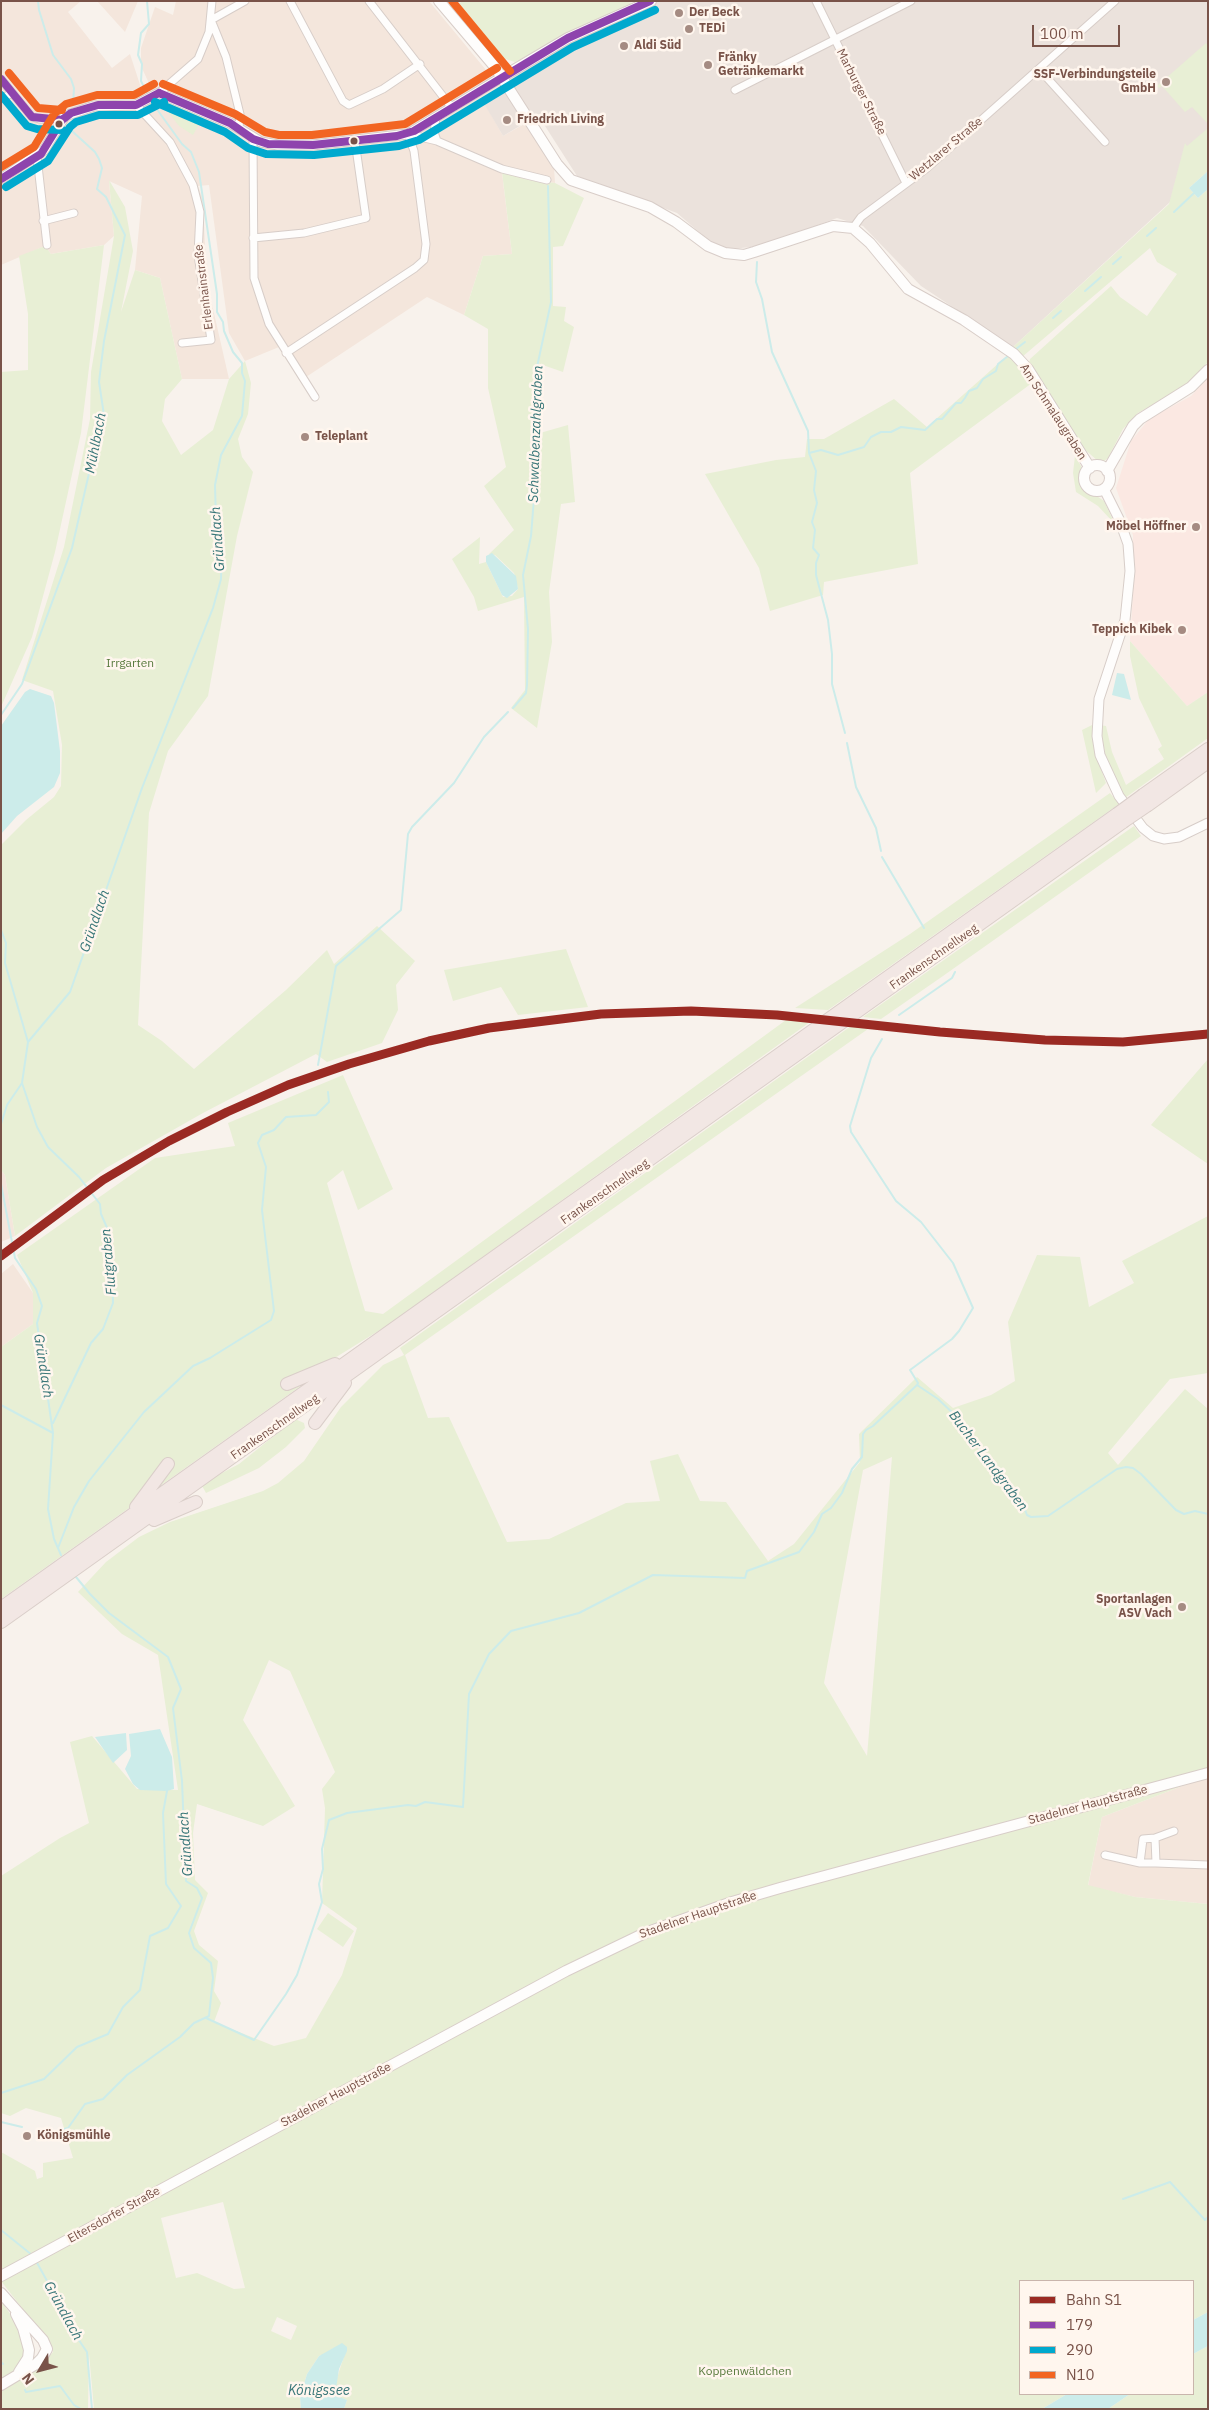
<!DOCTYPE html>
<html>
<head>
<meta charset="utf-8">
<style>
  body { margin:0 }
  #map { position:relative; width:1209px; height:2410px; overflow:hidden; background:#f8f2ec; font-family:"IBM Plex Sans",sans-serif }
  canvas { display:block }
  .frame { position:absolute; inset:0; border:2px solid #795349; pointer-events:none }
  .legend { position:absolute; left:1019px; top:2280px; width:175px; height:115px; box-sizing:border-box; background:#fff6ee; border:1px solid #c9b5ac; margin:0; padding:6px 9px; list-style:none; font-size:15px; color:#795349 }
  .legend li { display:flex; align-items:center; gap:10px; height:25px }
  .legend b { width:25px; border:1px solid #c9b5ac }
  .north { position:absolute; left:15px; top:2345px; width:50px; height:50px; -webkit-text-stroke:4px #fff6ee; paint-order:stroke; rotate:233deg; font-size:14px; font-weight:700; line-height:20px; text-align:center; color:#795349 }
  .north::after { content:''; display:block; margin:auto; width:18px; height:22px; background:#795349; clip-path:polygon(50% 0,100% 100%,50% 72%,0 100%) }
  .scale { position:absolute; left:1032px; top:25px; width:88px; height:22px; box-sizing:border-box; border:2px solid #795349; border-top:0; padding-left:6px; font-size:15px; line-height:18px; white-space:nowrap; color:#795349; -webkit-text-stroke:4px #fff6ee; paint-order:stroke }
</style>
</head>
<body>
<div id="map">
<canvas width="1209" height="2410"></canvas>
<div class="frame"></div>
<ul class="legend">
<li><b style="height:6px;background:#9a2a23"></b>Bahn S1</li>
<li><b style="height:6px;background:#8e44ad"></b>179</li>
<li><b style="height:6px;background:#00a9ce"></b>290</li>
<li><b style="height:6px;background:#f26522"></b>N10</li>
</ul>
<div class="north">N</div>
<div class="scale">100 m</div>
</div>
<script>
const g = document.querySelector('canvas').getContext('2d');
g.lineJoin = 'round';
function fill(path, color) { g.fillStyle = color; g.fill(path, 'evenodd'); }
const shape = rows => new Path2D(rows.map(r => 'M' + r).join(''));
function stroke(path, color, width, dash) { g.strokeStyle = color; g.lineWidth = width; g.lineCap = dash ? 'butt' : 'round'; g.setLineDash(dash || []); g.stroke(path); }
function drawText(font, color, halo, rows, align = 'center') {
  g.font = font + ' "IBM Plex Sans",sans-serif'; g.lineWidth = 5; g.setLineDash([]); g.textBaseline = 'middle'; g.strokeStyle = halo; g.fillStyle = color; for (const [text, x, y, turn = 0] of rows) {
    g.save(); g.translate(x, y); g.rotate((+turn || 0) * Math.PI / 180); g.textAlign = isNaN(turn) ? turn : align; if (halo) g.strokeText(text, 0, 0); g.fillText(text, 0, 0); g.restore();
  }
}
fill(shape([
  [1,1,81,1,68,12,112,68,130,54,144,97,153,92,141,66,141,48,155,7,173,15,176,1,429,1,500,87,483,100,503,136,526,123,554,168,555,183,529,180,502,173,512,254,483,256,464,315,427,297,300,381,279,347,245,361,229,333,209,185,198,186,203,200,205,246,211,300,229,379,182,379,160,278,135,270,142,196,109,181,114,236,104,245,51,254,45,246,1,265],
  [97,1,138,1,125,32],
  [1,1170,5,1175,15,1236,1,1242],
  [13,1264,33,1293,33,1324,1,1347,1,1274],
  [1208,1776,1208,1904,1135,1897,1088,1886,1102,1817]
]), '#f4e6dc');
fill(shape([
  [1208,378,1208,692,1187,706,1130,641,1133,593,1133,535,1116,488,1131,441,1149,419,1191,396]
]), '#fbe8e2');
fill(shape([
  [658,1,1208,1,1208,167,1013,347,921,286,863,226,837,218,760,246,732,249,721,247,707,239,677,213,577,176,538,115,503,136,482,100,538,59,606,23]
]), '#ebe2dc');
fill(shape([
  [462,1,623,1,633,3,515,62,502,58,458,5],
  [1206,43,1208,46,1208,124,1192,107,1185,112,1162,86,1159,88,1157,86],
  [161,99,203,117,193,135,179,126,161,103],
  [1208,128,1208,171,1189,188,1198,198,1208,189,1208,362,1185,386,1138,413,1123,429,1108,458,1103,462,1098,461,1083,448,1029,363,1030,359,1111,286,1120,297,1147,316,1177,274,1157,262,1150,248,1022,357,1013,347,1169,204,1185,143,1187,146],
  [502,172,529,180,555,183,584,198,563,246,553,247,553,306,566,307,564,321,574,327,563,372,537,363,540,433,568,425,575,502,561,504,549,592,552,642,537,728,511,708,525,690,524,597,478,611,474,597,452,559,480,537,479,564,486,562,503,597,512,596,518,589,514,573,495,555,489,554,514,530,484,486,506,467,488,388,488,329,464,315,483,256,512,254],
  [109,180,125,207,133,251,121,312,135,270,160,278,182,379,165,399,162,421,181,455,213,430,229,379,245,361,251,383,248,414,238,439,242,457,253,472,237,536,208,696,168,751,149,813,138,1025,162,1041,194,1069,286,990,327,950,334,964,377,926,415,961,396,985,398,1010,382,1043,327,1062,316,1054,203,1113,106,1168,15,1236,5,1175,1,1170,1,845,26,820,54,797,61,786,62,745,53,691,22,680,64,547,90,419,91,372,114,236],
  [104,245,81,433,55,552,32,637,1,707,1,372,28,370,28,314,19,256,45,246,51,254],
  [1009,354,1032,383,910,473,918,564,824,582,823,595,770,611,759,568,705,474,776,460,805,457,807,439,824,439,894,399,927,427],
  [1075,456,1081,466,1082,486,1104,501,1121,537,1112,521,1098,506,1076,492,1073,473],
  [1130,641,1187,706,1208,692,1208,738,1125,798,1106,759,1100,725,1106,726,1112,752,1126,785,1164,759,1158,749,1162,746,1139,698,1130,656],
  [1092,725,1097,758,1106,783,1096,793,1082,730],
  [1110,793,1119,804,828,1010,795,1008,910,934],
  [1134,826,1141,836,943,976,881,1019,863,1017],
  [566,949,588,1007,518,1015,501,987,453,1001,444,970],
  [786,1020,810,1022,388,1325,325,1364,309,1380,1,1599,1,1347,33,1324,33,1293,17,1255,155,1158,235,1146,228,1123,343,1075,393,1189,358,1210,343,1170,327,1183,365,1311,383,1314],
  [851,1026,868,1029,405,1355,428,1418,449,1417,507,1542,549,1539,626,1503,660,1501,650,1461,678,1454,700,1501,726,1502,768,1561,794,1544,860,1462,859,1434,917,1377,953,1408,991,1395,1015,1381,1008,1322,1037,1255,1080,1257,1089,1307,1134,1283,1122,1261,1208,1216,1208,1373,1170,1379,1108,1453,1118,1465,1185,1389,1208,1409,1208,1776,1102,1817,1088,1885,1135,1897,1208,1904,1208,2312,1193,2320,1193,2281,1020,2281,1020,2394,1067,2394,1042,2409,344,2409,347,2400,335,2396,336,2381,347,2347,319,2356,307,2374,300,2397,301,2409,94,2409,89,2354,88,2409,1,2409,1,2388,47,2359,53,2352,53,2348,1,2281,1,2152,35,2171,37,2179,43,2177,43,2163,73,2158,61,2118,26,2108,10,2116,1,2113,1,1876,60,1838,89,1823,70,1742,92,1736,137,1789,178,1790,158,1655,122,1634,78,1592,106,1562,139,1537,170,1522,263,1491,278,1483,304,1461,341,1407,383,1365,404,1355,400,1348],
  [892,1457,867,1756,824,1683,863,1470],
  [269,1660,290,1671,335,1772,322,1789,325,1808,322,1903,357,1928,342,1975,306,2038,274,2046,214,2022,221,2003,214,1991,218,1961,199,1945,194,1931,208,1893,195,1880,193,1833,197,1804,263,1826,295,1806,243,1720],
  [223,2202,245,2288,234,2289,197,2273,176,2278,161,2218],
  [277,2317,297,2326,291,2340,271,2331],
  [1208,1059,1208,1164,1151,1125],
  [295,1419,304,1423,305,1428,286,1447,259,1468,206,1493,201,1484,239,1464],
  [328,1913,354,1931,343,1947,317,1929],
  [1,2301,21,2329,25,2354,18,2369,1,2381],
  [1208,2346,1208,2409,1108,2409,1130,2394,1193,2394,1193,2354]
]), '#e8efd5');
fill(shape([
  [1208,171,1208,189,1198,198,1189,188],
  [492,553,516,576,518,589,507,598,502,595,486,562,486,556],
  [1117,673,1124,674,1131,700,1112,695],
  [30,689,51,696,54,703,60,751,60,773,54,787,17,816,1,834,1,726,25,692],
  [160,1729,172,1757,174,1789,167,1791,140,1790,133,1784,125,1769,131,1756,129,1734],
  [126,1733,127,1750,113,1763,95,1737],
  [1208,2312,1208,2346,1193,2354,1193,2320],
  [342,2343,347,2347,347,2351,339,2369,335,2395,347,2400,344,2409,301,2409,300,2397,307,2374,319,2356],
  [1067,2394,1130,2394,1108,2409,1042,2409]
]), '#ccecea');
stroke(shape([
  [38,1,39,10,53,55,71,79,74,88,73,104],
  [147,1,149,24,141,33,138,55,142,64,141,81,148,95],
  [1174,212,1194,193],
  [1147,236,1156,228],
  [757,262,756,282,762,299,772,352,808,431,809,453,816,471,814,490,817,503,812,522,815,530,813,548,819,555,816,563,816,575,828,620,832,654,832,684,845,733],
  [1113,264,1121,257],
  [1085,291,1101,277],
  [1053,318,1061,311],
  [1016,349,1025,342],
  [809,453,821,450,838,455,864,447,871,437,881,432,891,432,901,427,925,430,937,419,942,419,956,403,961,403,965,398,969,391,977,388,983,379,996,371,998,364,1008,356],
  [513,708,526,693,527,685,528,629,523,575,531,536,539,435,537,367,551,302,548,186],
  [1,715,22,684,72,548,100,425,104,415,99,382,104,341,125,235,106,197,97,189,102,168,99,159,95,152,72,131,73,118],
  [847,743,856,787,876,828,881,851],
  [882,857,924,928],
  [1,930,6,943,5,963,28,1042],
  [899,1015,952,978,955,972],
  [882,1039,871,1058,850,1126,851,1132,896,1201,921,1222,953,1263,973,1308,959,1331,952,1339,910,1370,918,1383,917,1385],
  [318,1065,336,966,401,910,408,834,412,827,454,783,484,737,508,712],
  [22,1083,37,1127,48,1147,79,1177,100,1204,101,1214,108,1230,112,1263,113,1303,103,1329,91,1343,53,1423],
  [1,1124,7,1105,22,1083,28,1042,70,992,142,788,213,608,221,579,222,543,216,521,215,485,221,455,242,416,245,381,242,373,242,363,233,352,224,331,223,322,217,312,217,294,199,172,191,152,182,144,151,101],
  [1,1184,15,1258,36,1289,42,1306,37,1323,53,1433,48,1509,54,1539,61,1555],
  [1,1405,53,1433],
  [58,1548,74,1507,89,1481,144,1412,193,1366,210,1358,271,1320,274,1311,262,1210,266,1167,258,1143,262,1135,274,1130,286,1117,316,1115,329,1102,328,1092],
  [206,2018,254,2040,286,1994,297,1975,322,1902,319,1884,323,1869,322,1849,329,1820,347,1813,408,1805,416,1806,425,1802,463,1807,469,1694,489,1654,511,1631,579,1613,653,1575,745,1578,747,1571,799,1552,814,1532,822,1514,831,1508,842,1493,852,1469,862,1457,863,1434,866,1430,873,1426,917,1385,938,1399,957,1417,997,1473,1022,1502,1027,1515,1031,1517,1048,1516,1117,1469,1126,1467,1133,1468,1141,1474,1176,1510,1184,1514,1195,1511,1208,1514],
  [1,2093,44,2079,77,2047,108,2034,123,2007,140,1990,150,1936,168,1928,181,1906,166,1884,163,1813,167,1791],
  [1,2122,22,2127],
  [37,2129,54,2132,68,2128,85,2104,103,2099,127,2075,180,2037,194,2023,209,2016,213,1978,211,1963,194,1948,189,1933,202,1898,197,1888,186,1881,182,1781,173,1708,181,1689,168,1657,109,1613,90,1594,76,1577],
  [1123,2199,1170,2182,1205,2220,1208,2217],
  [1,2230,32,2255],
  [36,2261,61,2306,65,2320,87,2352,92,2409],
  [1,2362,3,2364],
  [25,2390,26,2392,60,2386,74,2405,81,2409]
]), '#ccecea', 2);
const minor = shape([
  [290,1,343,101,349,105,383,89,420,64],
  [369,1,452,108],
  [816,1,906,183],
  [1039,69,1105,142],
  [1,79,32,117,39,119,62,120],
  [735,90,911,1],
  [159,93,198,59,209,32,212,1],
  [1,99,12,93],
  [136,105,170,142,193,185,200,212,198,255,211,340,182,343],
  [436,118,434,132,437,141],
  [239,128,240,114,226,57,211,20,245,1],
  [408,134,437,141,502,169,547,180],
  [253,139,254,278,269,324,315,397],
  [37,157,47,245],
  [43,221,74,213],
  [853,228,861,217,926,169,1115,1],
  [253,238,304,233,366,218,355,141],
  [286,353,415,268,424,260,426,244,414,151,408,134],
  [1155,1838,1156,1863,1140,1863,1143,1839,1155,1838,1174,1831],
  [1105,1855,1140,1863],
  [1156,1863,1208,1865]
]);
const tertiary = shape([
  [1,179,44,150,65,116,94,106,136,105,159,93,230,123,261,142,278,145,313,145,408,134,502,77],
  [1104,489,1119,519,1128,544,1130,571,1125,620,1099,699,1097,736,1100,755,1119,796,1143,828,1153,836,1164,839,1179,837,1208,823]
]);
const secondary = shape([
  [439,1,495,67,557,164,571,180,650,207,676,222,708,246,725,253,744,255,754,252,833,226,853,228,870,243,908,289,964,320,1014,354,1028,369,1090,468],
  [502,77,568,38,651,1],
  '1084 478a13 13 0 1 1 26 0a13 13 0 1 1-26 0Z',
  [1107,471,1133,426,1140,419,1191,387,1208,370],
  [1,2276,566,1971,645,1933,732,1902,780,1888,1208,1773],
  [1,2293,43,2340,47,2349,42,2358,36,2364,1,2385],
  [16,2314,23,2328,29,2350,28,2358,19,2372]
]);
const motorway = shape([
  [1143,795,1208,749],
  [1148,805,1208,762],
  [287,1384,335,1364],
  [315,1423,345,1383],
  [136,1507,168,1464],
  [154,1520,196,1502],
  [1,1608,1117,814],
  [1,1622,1123,822]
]);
stroke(minor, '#d7cdc8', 9);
stroke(tertiary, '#d7cdc8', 11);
stroke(secondary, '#d8cdc8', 12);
stroke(motorway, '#dacec9', 14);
stroke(minor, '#fefdfc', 7);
stroke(tertiary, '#fefdfc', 9);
stroke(secondary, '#fefdfc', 10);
stroke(motorway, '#f2e7e4', 12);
const motorwayBridge = shape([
  [1117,814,1143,795],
  [1123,822,1148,805]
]);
stroke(motorwayBridge, '#dacec9', 14, []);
stroke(motorwayBridge, '#f2e7e4', 12);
stroke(shape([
  [1,79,32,117,62,120],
  [159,93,230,123,253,139,268,144,313,145,397,136,414,131,568,38,650,1],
  [1,179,41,154,62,120,71,113,98,105,136,105,159,93]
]), '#8e44ad', 8);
stroke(shape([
  [1,95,27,126,37,129,62,130],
  [155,102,225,132,248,148,266,154,314,155,399,146,419,140,573,47,655,10],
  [6,187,48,161,70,127,76,122,99,115,138,115,164,102]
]), '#00a9ce', 8);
stroke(shape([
  [452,1,510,71],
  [9,73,38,108,62,110],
  [163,84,235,114,265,132,279,135,312,135,405,124,497,68],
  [1,167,34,147,54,114,66,104,97,95,134,95,154,84]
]), '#f26522', 8);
stroke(shape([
  [1,1256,103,1180,169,1141,227,1112,288,1085,349,1064,429,1041,489,1028,601,1014,691,1011,777,1015,940,1032,1045,1040,1123,1042,1208,1034]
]), '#9a2a23', 9);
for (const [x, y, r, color] of [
  [679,13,5,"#a58b82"],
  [689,29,5,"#a58b82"],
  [624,46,5,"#a58b82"],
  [708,65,5,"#a58b82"],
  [1166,82,5,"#a58b82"],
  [507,120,5,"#a58b82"],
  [59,124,4.5,"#795349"],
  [354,141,4.5,"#795349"],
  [305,437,5,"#a58b82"],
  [1196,527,5,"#a58b82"],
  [1182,630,5,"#a58b82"],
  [1182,1607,5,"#a58b82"],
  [27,2136,5,"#a58b82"]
]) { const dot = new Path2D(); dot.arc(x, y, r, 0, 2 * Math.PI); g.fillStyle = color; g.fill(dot); stroke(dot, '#fff6ee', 2); }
drawText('bold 12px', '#795349', '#fff6ee', [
  ["Der Beck",689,13],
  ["TEDi",699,29],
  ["Aldi Süd",634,46],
  ["Fränky",718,58],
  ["Getränkemarkt",718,72],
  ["SSF-Verbindungsteile",1156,75,"right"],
  ["GmbH",1156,89,"right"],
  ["Friedrich Living",517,120],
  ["Teleplant",315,437],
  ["Möbel Höffner",1186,527,"right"],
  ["Teppich Kibek",1172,630,"right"],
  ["Sportanlagen",1172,1600,"right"],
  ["ASV Vach",1172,1614,"right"],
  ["Königsmühle",37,2136]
], 'left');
drawText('12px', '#795349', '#fff6ee', [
  ["Marburger Straße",861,92,63],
  ["Wetzlarer Straße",946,149,-40],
  ["Erlenhainstraße",204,287,-97],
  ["Am Schmalaugraben",1053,412,57],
  ["Frankenschnellweg",934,957,-35],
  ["Frankenschnellweg",605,1192,-35],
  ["Frankenschnellweg",275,1427,-35],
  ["Stadelner Hauptstraße",1088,1805,-15],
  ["Stadelner Hauptstraße",698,1915,-19],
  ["Stadelner Hauptstraße",336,2095,-28],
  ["Eltersdorfer Straße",114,2215,-29]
]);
drawText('12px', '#587a3d', '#fff6ee', [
  ["Irrgarten",130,664],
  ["Koppenwäldchen",745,2372]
]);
drawText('italic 14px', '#387678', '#fff6ee', [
  ["Schwalbenzahlgraben",536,434,-88],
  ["Mühlbach",96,443,-79],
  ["Gründlach",218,539,-94],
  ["Gründlach",95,921,-71],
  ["Flutgraben",109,1262,-95],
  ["Gründlach",43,1366,81],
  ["Bucher Landgraben",988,1461,53],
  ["Gründlach",186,1844,-94],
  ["Gründlach",63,2311,61],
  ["Königssee",319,2391]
]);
</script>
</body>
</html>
